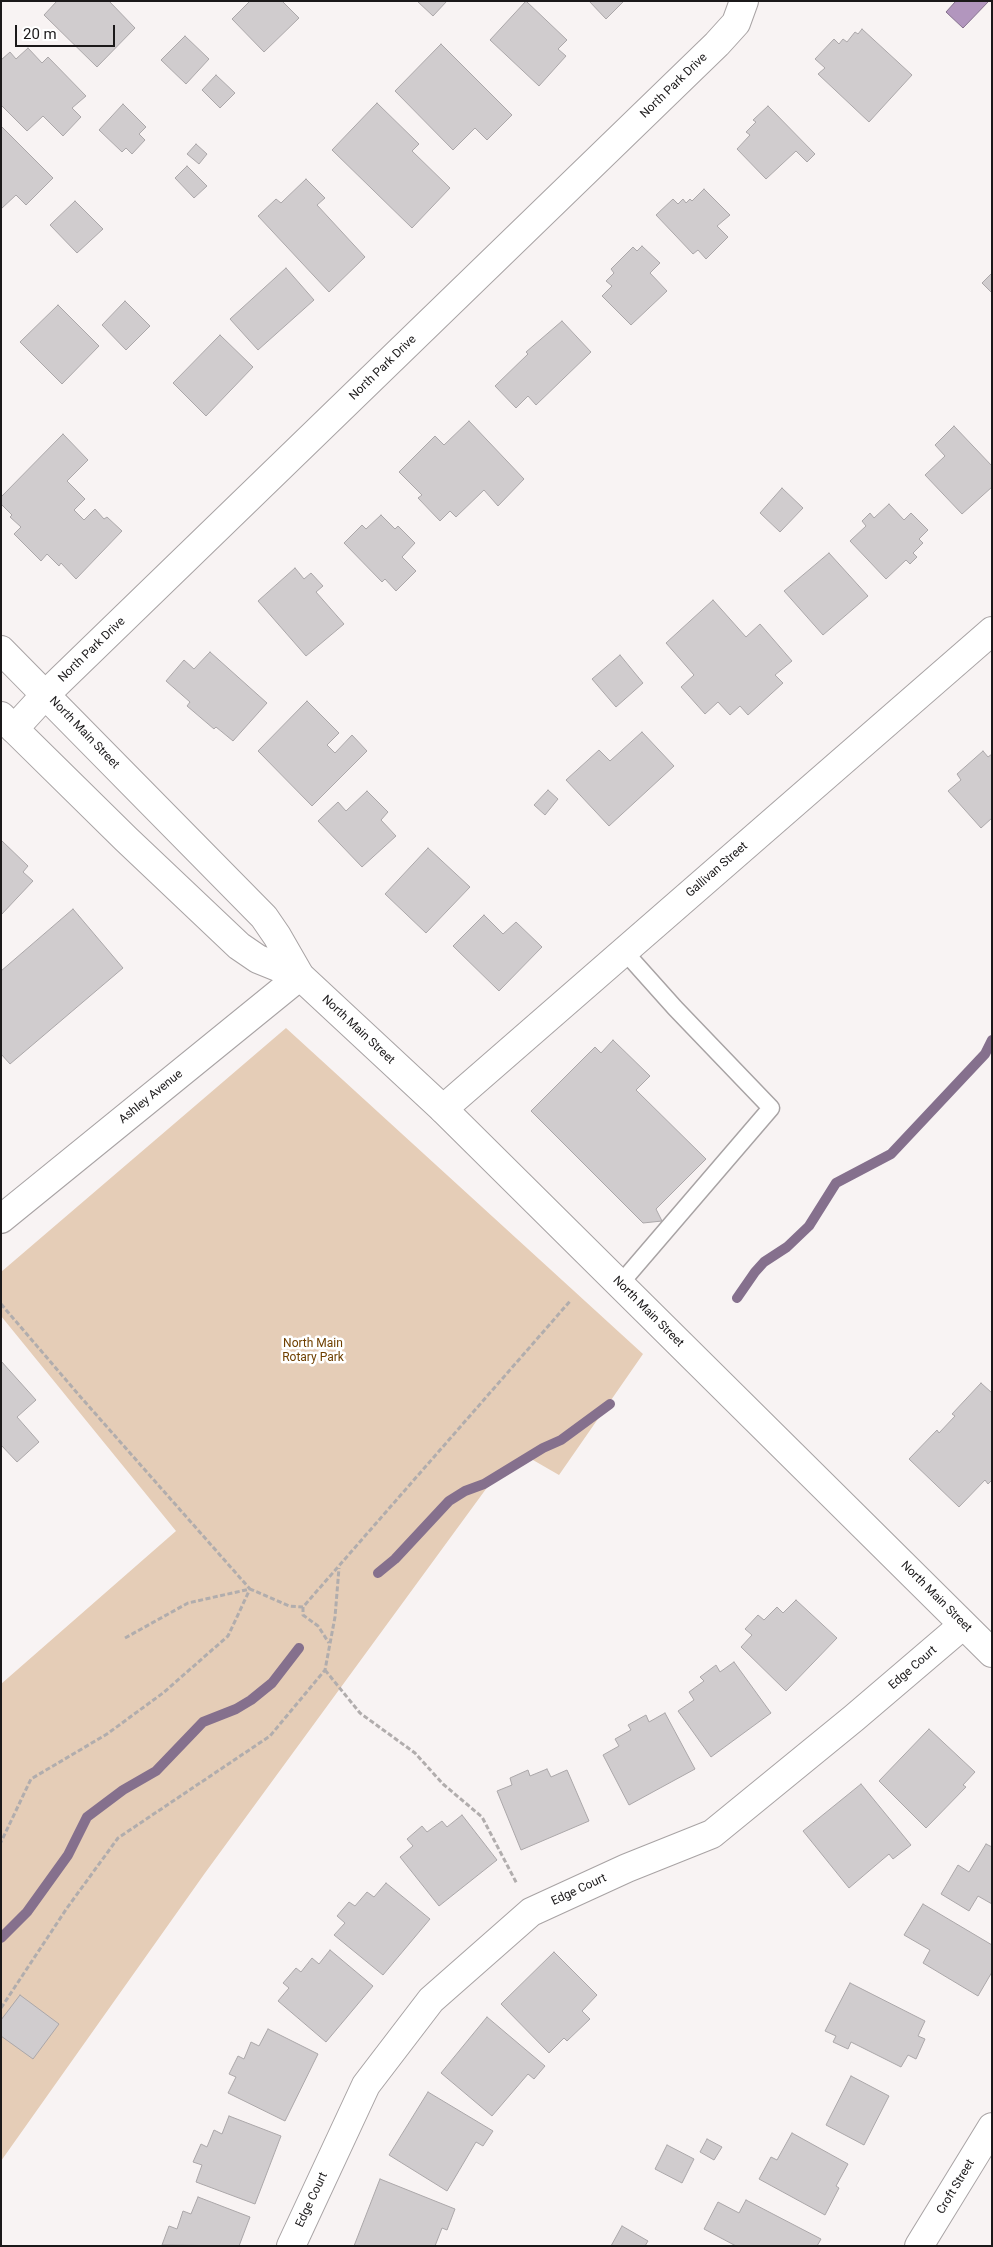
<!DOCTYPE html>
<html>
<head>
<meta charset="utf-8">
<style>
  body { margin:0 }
  #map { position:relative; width:993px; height:2247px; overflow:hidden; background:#f8f3f3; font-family:Roboto,sans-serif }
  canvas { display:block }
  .frame { position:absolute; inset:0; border:2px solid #1b191a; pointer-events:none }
  .scale { position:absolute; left:15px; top:25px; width:100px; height:22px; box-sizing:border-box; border:2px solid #1b191a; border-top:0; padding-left:6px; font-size:15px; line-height:18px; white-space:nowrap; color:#1b191a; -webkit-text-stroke:4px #fff; paint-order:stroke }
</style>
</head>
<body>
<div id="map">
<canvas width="993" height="2247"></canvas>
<div class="frame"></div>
<div class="scale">20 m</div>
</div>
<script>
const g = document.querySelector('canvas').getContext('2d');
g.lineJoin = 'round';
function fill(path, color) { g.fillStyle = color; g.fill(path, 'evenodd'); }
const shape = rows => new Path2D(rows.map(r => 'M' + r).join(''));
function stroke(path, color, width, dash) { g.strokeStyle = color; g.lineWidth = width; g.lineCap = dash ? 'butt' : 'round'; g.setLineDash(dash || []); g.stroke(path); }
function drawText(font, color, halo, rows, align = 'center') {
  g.font = font + ' Roboto,sans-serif'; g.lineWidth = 5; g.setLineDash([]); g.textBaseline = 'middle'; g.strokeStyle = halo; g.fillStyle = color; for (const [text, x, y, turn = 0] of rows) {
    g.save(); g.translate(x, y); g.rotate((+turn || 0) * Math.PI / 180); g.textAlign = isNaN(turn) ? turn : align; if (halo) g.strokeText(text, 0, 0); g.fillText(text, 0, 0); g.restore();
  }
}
fill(shape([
  [286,1028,643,1354,559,1475,526,1456,494,1478,205,1873,1,2161,1,1684,176,1531,1,1316,1,1272]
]), '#e5cdb7');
const water = shape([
  [956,1,989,1,963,28,946,12,956,1]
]);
fill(water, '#b296be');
stroke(water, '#85708d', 1);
stroke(shape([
  [737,1298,755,1272,764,1262,787,1247,809,1226,836,1183,891,1154,985,1054,992,1040],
  [378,1573,395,1559,449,1501,465,1491,484,1484,543,1448,561,1440,610,1404],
  [1,1938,27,1912,68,1855,87,1817,123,1790,156,1771,203,1722,236,1709,251,1700,272,1683,299,1648]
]), '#85708d', 10);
const building = shape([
  [57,1,109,1,135,28,97,67,44,15,57,1],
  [250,1,282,1,299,18,264,52,232,19,250,1],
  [417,1,447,1,433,16,417,1],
  [526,1,567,40,558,49,566,56,539,86,490,40,526,1],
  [589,1,624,1,606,19,589,1],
  [862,29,912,75,869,122,818,74,825,68,815,59,834,39,839,44,843,39,847,42,855,32,858,34,862,29],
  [185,36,209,59,186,84,161,60,185,36],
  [441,44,512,115,487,140,475,128,453,150,395,91,441,44],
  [28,48,42,63,48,57,86,96,72,108,81,117,63,136,43,116,27,131,1,105,1,60,10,52,16,59,28,48],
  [216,75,235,93,220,108,202,90,216,75],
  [377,103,419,144,412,151,450,188,412,228,332,150,377,103],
  [123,104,146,127,139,134,145,140,132,154,126,148,122,152,99,130,123,104],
  [768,106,815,154,807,162,796,151,766,179,737,149,750,135,746,132,756,122,753,120,768,106],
  [1,126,53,178,26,205,16,195,1,209,1,126],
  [196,144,207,154,199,164,187,154,196,144],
  [187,166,207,186,194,198,175,178,187,166],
  [306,179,325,198,317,205,365,257,329,292,258,216,276,199,281,203,306,179],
  [704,189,730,215,717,226,728,237,706,259,698,250,693,254,656,215,673,199,678,204,683,199,686,203,690,199,692,201,704,189],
  [75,201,103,229,77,253,50,225,75,201],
  [642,246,660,263,650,273,667,291,631,325,602,296,612,286,606,281,614,273,611,269,633,247,637,251,642,246],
  [286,268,314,300,258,350,230,319,286,268],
  [992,273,992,293,982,283,992,273],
  [125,301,150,326,126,350,102,325,125,301],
  [58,305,99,346,62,384,20,342,58,305],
  [562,321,591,352,536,405,528,396,516,408,495,386,528,354,526,352,562,321],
  [220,335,253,367,206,416,173,383,220,335],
  [469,421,524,479,498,506,484,490,456,517,450,511,440,521,418,498,422,495,399,472,435,436,444,445,469,421],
  [954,426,992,466,992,487,962,514,925,475,945,456,935,445,954,426],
  [63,434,88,460,67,481,85,499,74,510,84,520,95,509,104,519,107,517,122,531,76,579,61,563,59,566,47,554,41,561,14,534,21,527,10,517,12,515,1,504,1,497,63,434],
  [782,488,803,508,780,532,760,513,782,488],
  [889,504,904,520,911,513,928,530,919,539,923,543,913,553,917,557,910,564,906,560,886,579,850,541,866,526,862,521,870,513,874,518,889,504],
  [381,515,395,529,398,526,415,543,402,557,416,571,396,591,385,579,382,582,344,543,362,525,366,529,381,515],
  [829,553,868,596,823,635,784,591,829,553],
  [295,568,304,579,311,573,323,586,316,592,344,624,306,656,258,601,295,568],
  [713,600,746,637,760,624,792,661,775,675,783,683,748,715,740,706,730,715,718,702,705,714,681,687,694,675,666,643,713,600],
  [210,652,267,703,233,741,216,727,214,729,187,706,190,702,166,681,184,660,194,669,210,652],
  [620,655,643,683,616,707,592,679,620,655],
  [307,701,339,733,327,745,335,753,352,735,367,751,312,806,258,751,307,701],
  [642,732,674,766,609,826,566,780,599,750,610,761,642,732],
  [983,751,988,757,992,754,992,818,981,828,948,791,961,780,957,774,983,751],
  [548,790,558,799,545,815,534,805,548,790],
  [367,791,388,812,381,820,396,836,362,867,318,821,338,802,346,811,367,791],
  [1,840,28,866,23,872,33,881,1,915,1,840],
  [428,848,470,887,426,933,385,894,428,848],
  [73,909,123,968,10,1064,1,1054,1,971,73,909],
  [484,915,503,934,516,922,542,947,499,991,453,946,484,915],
  [613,1040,650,1076,636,1090,706,1159,656,1209,662,1221,643,1223,531,1111,595,1047,601,1053,613,1040],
  [1,1361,36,1400,17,1417,39,1442,17,1462,1,1445,1,1361],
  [981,1383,992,1393,992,1480,988,1484,985,1480,959,1507,909,1459,937,1430,939,1433,955,1416,952,1414,981,1383],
  [796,1600,837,1638,786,1691,741,1647,752,1635,745,1629,758,1615,764,1620,777,1607,783,1613,796,1600],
  [734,1662,771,1713,711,1757,678,1711,694,1700,689,1692,704,1681,700,1677,716,1665,720,1672,734,1662],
  [665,1713,695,1769,629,1805,603,1755,619,1746,615,1739,631,1730,628,1725,646,1715,649,1722,665,1713],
  [929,1729,975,1772,963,1785,966,1787,926,1828,879,1781,929,1729],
  [547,1769,551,1777,567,1770,589,1821,521,1850,497,1791,512,1785,510,1778,528,1770,530,1776,547,1769],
  [861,1784,911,1845,893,1859,889,1854,849,1888,803,1831,861,1784],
  [462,1815,497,1860,439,1906,400,1857,413,1846,407,1839,422,1826,427,1832,442,1821,447,1827,462,1815],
  [986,1844,992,1847,992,1904,978,1896,969,1911,941,1894,958,1865,969,1872,986,1844],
  [386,1883,430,1919,383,1975,334,1935,345,1923,337,1916,349,1902,355,1906,367,1892,374,1897,386,1883],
  [923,1904,992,1945,992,1972,978,1996,923,1963,930,1950,904,1935,923,1904],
  [330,1950,373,1986,326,2042,278,2001,289,1988,283,1983,296,1968,301,1972,312,1958,319,1964,330,1950],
  [554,1952,597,1995,582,2011,590,2019,567,2041,564,2038,549,2053,501,2004,554,1952],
  [850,1983,925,2021,918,2036,925,2039,916,2059,908,2055,901,2067,851,2042,848,2049,833,2042,836,2036,825,2031,850,1983],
  [20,1995,59,2024,33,2059,1,2036,1,2020,20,1995],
  [487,2017,545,2066,534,2079,528,2074,492,2116,441,2073,487,2017],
  [268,2029,318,2054,285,2121,228,2093,236,2077,229,2074,238,2056,244,2059,251,2042,259,2046,268,2029],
  [851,2076,889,2096,864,2145,826,2125,851,2076],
  [428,2092,493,2131,483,2146,476,2142,447,2191,389,2155,428,2092],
  [229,2116,281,2136,255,2204,196,2182,202,2165,193,2162,201,2144,207,2147,214,2130,222,2134,229,2116],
  [792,2133,848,2164,836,2186,839,2188,825,2215,759,2179,771,2157,777,2160,792,2133],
  [707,2139,722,2147,714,2160,700,2152,707,2139],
  [667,2145,694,2159,682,2183,655,2169,667,2145],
  [380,2179,455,2209,447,2230,442,2228,435,2246,354,2246,380,2179],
  [198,2197,250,2217,239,2246,162,2245,169,2226,177,2229,183,2211,191,2214,198,2197],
  [746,2200,821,2239,817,2246,736,2246,704,2229,718,2202,739,2213,746,2200],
  [622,2226,648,2241,645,2246,611,2246,622,2226]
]);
fill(building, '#d0ccce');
stroke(building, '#aba7a9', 1);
const lane = shape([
  [620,1284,771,1108,675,1008,624,951]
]);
const street = shape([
  [14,729,46,694,717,44,736,23,744,1],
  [443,1109,992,631],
  [1,1219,300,976],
  [291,2246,366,2085,431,2000,531,1912,627,1868,712,1834,854,1718,963,1625],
  [919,2246,992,2127]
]);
const secondary = shape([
  [1,650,264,917,277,936,300,976,443,1109,992,1653],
  [1,716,126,839,239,946,258,959,300,976]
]);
stroke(lane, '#a8a3a4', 19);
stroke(street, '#a8a3a4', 30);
stroke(secondary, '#a8a3a4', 30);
stroke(shape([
  [1,1304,78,1394,250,1589,228,1636,163,1693,107,1734,31,1779,1,1842],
  [303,1607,303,1615,318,1626,329,1643],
  [125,1638,188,1603,250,1589,289,1606,303,1607,571,1300],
  [325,1670,360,1713,415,1753,443,1784,482,1817,517,1884],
  [1,2008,67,1908,118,1838,270,1736,325,1670,335,1617,339,1568]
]), '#b1adad', 3, [5, 2.5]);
stroke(lane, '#fff', 16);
stroke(street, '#fff', 28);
stroke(secondary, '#fff', 28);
drawText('12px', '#1b191a', '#fff', [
  ["North Park Drive",674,86,-44],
  ["North Park Drive",383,368,-44],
  ["North Park Drive",92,650,-44],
  ["North Main Street",84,733,46],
  ["Gallivan Street",717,870,-41],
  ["North Main Street",358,1030,43],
  ["Ashley Avenue",151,1097,-39],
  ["North Main Street",648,1312,45],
  ["North Main Street",936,1597,45],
  ["Edge Court",913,1668,-41],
  ["Edge Court",579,1890,-25],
  ["Croft Street",956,2187,-59],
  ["Edge Court",312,2200,-65]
]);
drawText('12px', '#6f4000', '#fff', [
  ["North Main",313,1344],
  ["Rotary Park",313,1358]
]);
</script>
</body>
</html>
